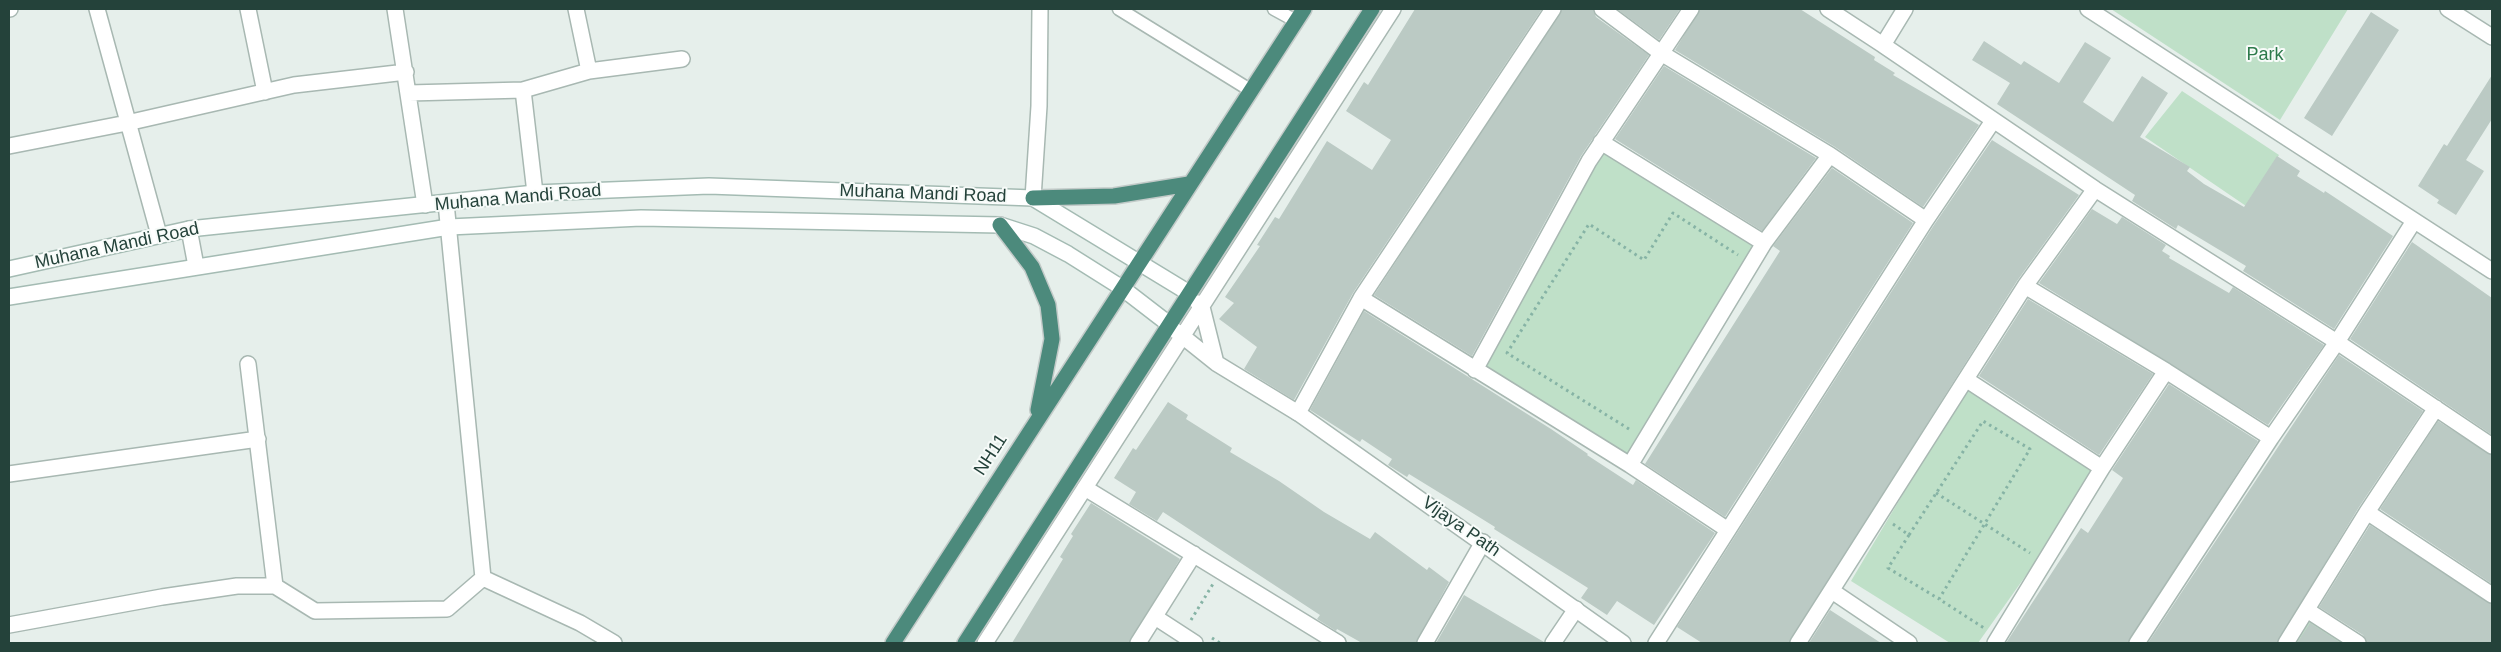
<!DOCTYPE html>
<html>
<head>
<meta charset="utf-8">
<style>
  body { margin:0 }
  #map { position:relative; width:2501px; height:652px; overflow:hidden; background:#e6efeb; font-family:Arial,sans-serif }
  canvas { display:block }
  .frame { position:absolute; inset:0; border:10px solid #24423a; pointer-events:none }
</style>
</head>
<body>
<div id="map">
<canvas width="2501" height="652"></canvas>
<div class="frame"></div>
</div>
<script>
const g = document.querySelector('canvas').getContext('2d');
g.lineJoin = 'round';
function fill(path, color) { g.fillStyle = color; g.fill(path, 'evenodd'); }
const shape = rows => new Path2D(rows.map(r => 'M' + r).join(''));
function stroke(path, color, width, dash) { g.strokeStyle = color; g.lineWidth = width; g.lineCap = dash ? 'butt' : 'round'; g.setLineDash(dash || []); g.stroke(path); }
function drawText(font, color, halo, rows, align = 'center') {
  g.font = font + ' Arial,sans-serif'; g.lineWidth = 4; g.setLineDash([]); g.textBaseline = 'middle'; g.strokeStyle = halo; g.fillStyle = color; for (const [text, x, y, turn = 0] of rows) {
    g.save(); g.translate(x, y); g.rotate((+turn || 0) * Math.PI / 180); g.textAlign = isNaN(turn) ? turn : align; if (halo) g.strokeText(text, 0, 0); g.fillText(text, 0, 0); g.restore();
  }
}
fill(shape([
  [2111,9,2348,9,2280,120],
  [2182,91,2279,155,2246,206,2145,137],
  [1601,142,1764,243,1630,465,1475,370],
  [1967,387,2102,468,1978,643,1950,643,1851,581],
  [2309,620,2344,643,2295,643]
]), '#bfe0c8');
fill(shape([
  [1415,9,1542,9,1353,293,1294,400,1244,369,1257,347,1219,319,1234,303,1225,297,1260,246,1257,245,1275,217,1279,219,1327,141,1372,170,1391,140,1346,111,1364,82,1368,85],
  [1562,9,1593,9,1596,17,1649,55,1581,156,1472,356,1374,295],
  [1617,9,1680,9,1659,40],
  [1700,9,1800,9,1875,57,1874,60,1895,73,1893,75,1979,125,1923,207,1835,147,1675,50],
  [2371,12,2399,30,2332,136,2304,118],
  [1984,41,2021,65,2024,61,2059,83,2085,42,2111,58,2083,102,2113,122,2142,76,2168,93,2140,137,2190,167,2187,171,2204,184,2244,207,2277,156,2300,171,2297,176,2324,193,2325,191,2393,236,2334,329,2243,271,2246,266,2178,225,2176,229,2132,201,2135,195,1997,104,2010,83,1972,60],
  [1664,66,1816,158,1762,231,1615,139],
  [2492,75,2492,119,2466,160,2484,171,2456,215,2437,203,2439,200,2418,186,2444,144,2447,146],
  [1992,140,2079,195,2017,281,1789,643,1702,643,1677,627,1934,225],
  [1832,168,1913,223,1725,517,1645,464,1780,251,1773,246],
  [2092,209,2117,224,2122,217,2166,245,2162,251,2170,256,2169,258,2229,293,2233,287,2324,345,2268,425,2039,283],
  [2412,242,2492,298,2492,435,2350,339],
  [2028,299,2153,374,2099,455,1979,376],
  [1364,311,1551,429,1588,454,1587,455,1633,485,1636,480,1715,533,1654,625,1617,601,1607,615,1581,598,1588,588,1494,529,1495,527,1466,509,1409,474,1407,477,1388,465,1392,459,1362,439,1360,442,1310,410],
  [2339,355,2423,411,2359,507,2277,643,2148,643],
  [2169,384,2258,441,2128,643,2006,643,2081,528,2088,533,2123,478,2112,470],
  [1168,402,1188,415,1186,419,1232,448,1230,452,1279,481,1324,512,1370,539,1375,532,1427,570,1429,567,1449,582,1416,643,1362,643,1337,629,1336,631,1317,619,1320,615,1163,512,1157,521,1129,504,1136,492,1114,478,1133,448,1136,450],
  [2438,421,2492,455,2492,584,2380,509],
  [1091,503,1180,559,1129,643,1012,643,1063,559,1060,557,1073,536,1071,534],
  [2370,525,2492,604,2492,643,2367,643,2363,635,2319,607],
  [1464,595,1544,642,1544,643,1436,643],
  [1830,610,1881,643,1809,643],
  [2310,623,2341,643,2297,643]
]), '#bbcac4');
const service = shape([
  [1119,9,1250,90],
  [1274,9,1296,21]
]);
const minor = shape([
  [9,9,10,9],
  [97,9,159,235],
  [248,9,265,92],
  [395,9,425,205],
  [576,9,589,71],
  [1602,9,1661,53,1830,155,1926,220],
  [1828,9,1883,45,1905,9],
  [2088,9,2492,271],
  [2448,9,2492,37],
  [1883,45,2095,189,2337,342,2492,446],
  [523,90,535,193],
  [409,93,523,90,589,71,682,59],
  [1601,142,1764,243],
  [9,146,127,123,294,85,406,72],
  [1033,198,1039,106,1040,9],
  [446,203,483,578],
  [2025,286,2166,371],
  [1361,298,1630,465,1728,530],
  [248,364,275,586],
  [1475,370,1589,161,1691,9],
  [1967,380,2102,468],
  [1298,413,1361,298,1553,9],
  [1630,465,1764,243,1830,155],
  [9,474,258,439],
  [1085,488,1338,643],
  [2367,512,2492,595],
  [1832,591,1909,643],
  [2307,610,2358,643],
  [1155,617,1195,643],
  [9,625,162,597,237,586,275,586,315,611,447,609,483,578,580,623,614,643],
  [1138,643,1194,554],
  [1425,643,1483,542],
  [1553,643,1576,609],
  [1656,643,1926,220,1993,121],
  [1798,643,2025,286,2095,189],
  [1995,643,2102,468,2166,371,2271,438,2337,342,2414,221],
  [2137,643,2271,438],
  [2286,643,2367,512,2436,408]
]);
const tertiary = shape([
  [189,229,196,266],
  [1198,303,1202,307,1216,363],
  [1176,331,1216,363,1298,413,1623,643],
  [985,643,1393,9]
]);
const secondary = shape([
  [9,269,189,229,535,193,709,186,1033,198,1189,293],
  [9,297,449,227,641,218,1000,225,1034,236,1068,254,1122,288,1170,325]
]);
const trunk = shape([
  [1033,198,1114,196,1189,184],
  [1000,225,1032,267,1048,305,1052,339,1038,410],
  [893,643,1304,9],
  [965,643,1372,9]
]);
stroke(service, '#a8b8b2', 15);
stroke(minor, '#a8b8b2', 18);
stroke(tertiary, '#a8b8b2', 18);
stroke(secondary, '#a4bbb3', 18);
stroke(trunk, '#c2cac8', 18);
stroke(shape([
  [1629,429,1507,353,1589,224,1644,260,1673,213,1738,255],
  [1936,493,2030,553],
  [1893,524,1909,535,1983,421,2030,449,1939,599,1984,628],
  [1909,535,1888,568,1939,599],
  [1191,620,1213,584],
  [1212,638,1220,643]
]), '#86b3a5', 3, [2.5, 4]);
stroke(service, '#fff', 12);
stroke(minor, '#fff', 15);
stroke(tertiary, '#fff', 15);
stroke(secondary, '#fff', 15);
stroke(trunk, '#4c8a7c', 15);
drawText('18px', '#2d7a4b', '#f7fbf9', [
  ["Park",2265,55]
]);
drawText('18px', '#24423a', '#f7fbf9', [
  ["Muhana Mandi Road",923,194,2],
  ["Muhana Mandi Road",518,198,-5],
  ["Muhana Mandi Road",117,246,-12],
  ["NH11",991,455,-57],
  ["Vijaya Path",1461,527,35]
]);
</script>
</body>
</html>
